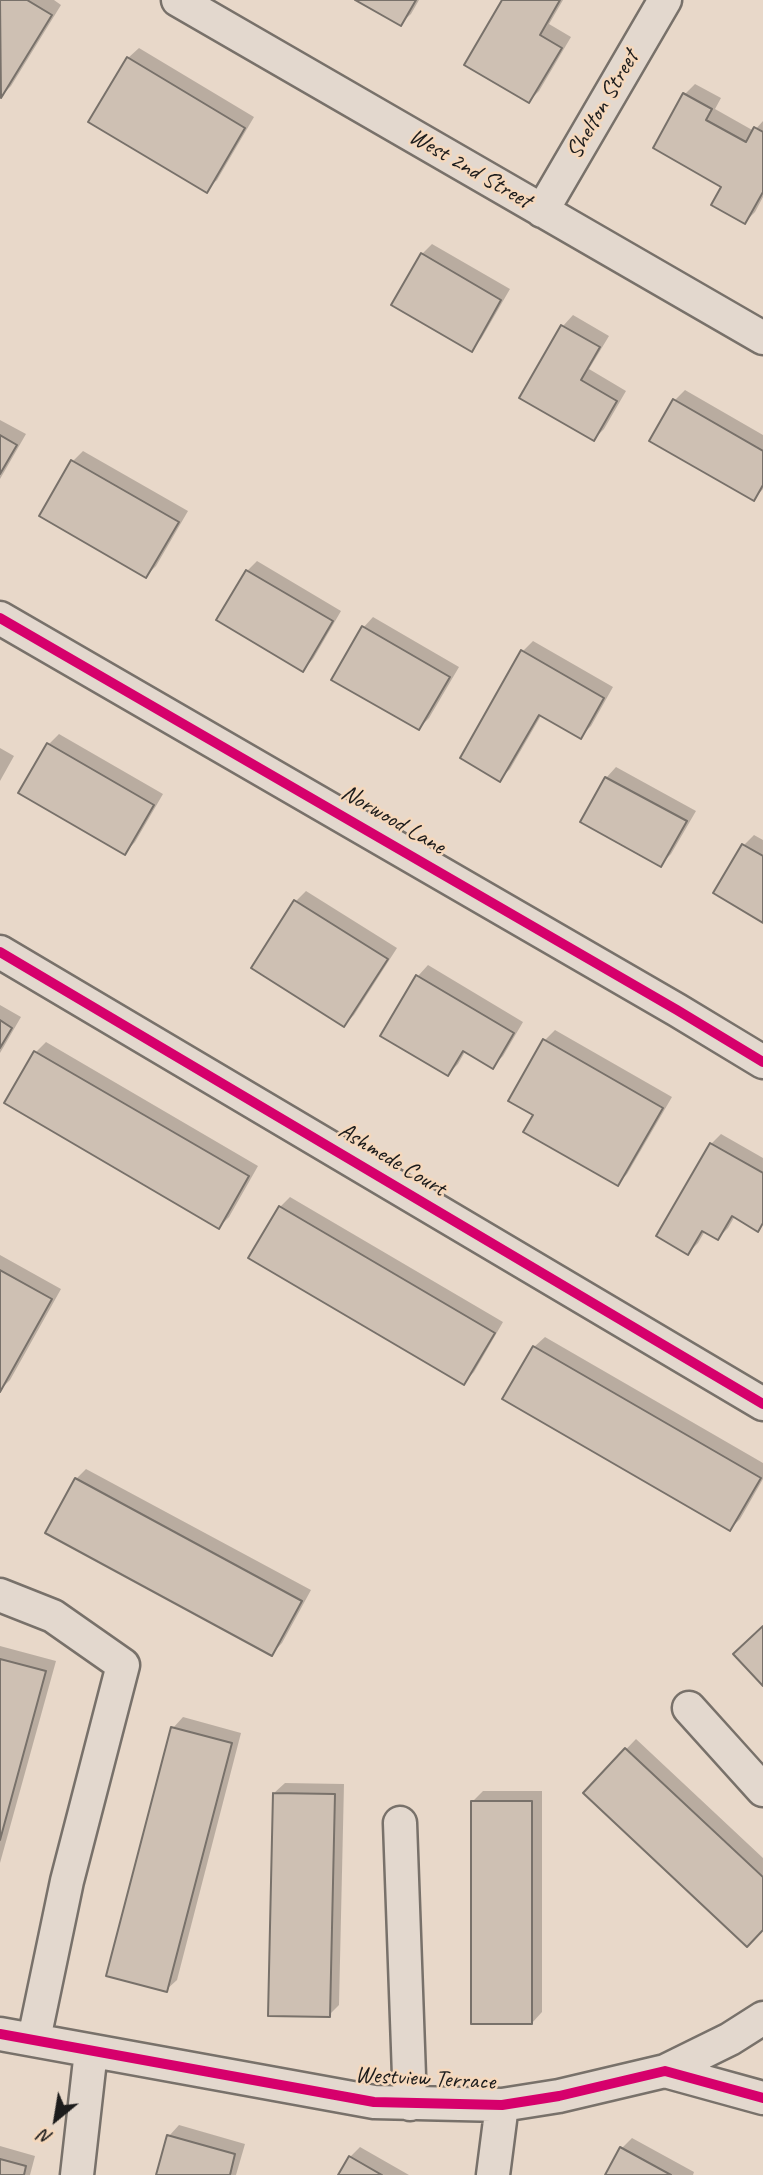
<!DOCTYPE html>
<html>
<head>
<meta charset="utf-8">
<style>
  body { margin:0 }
  #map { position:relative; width:763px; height:2175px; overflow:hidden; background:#e8d8c9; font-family:Caveat,sans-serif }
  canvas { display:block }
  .north { position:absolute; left:21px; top:2084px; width:70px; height:70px; -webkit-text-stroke:5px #f5d8bc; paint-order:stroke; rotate:210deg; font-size:19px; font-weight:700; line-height:28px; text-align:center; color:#1c1c1c }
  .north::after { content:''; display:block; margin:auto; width:24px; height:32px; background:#1c1c1c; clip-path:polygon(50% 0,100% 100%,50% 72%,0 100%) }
</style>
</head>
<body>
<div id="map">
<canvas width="763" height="2175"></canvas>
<div class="north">N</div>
</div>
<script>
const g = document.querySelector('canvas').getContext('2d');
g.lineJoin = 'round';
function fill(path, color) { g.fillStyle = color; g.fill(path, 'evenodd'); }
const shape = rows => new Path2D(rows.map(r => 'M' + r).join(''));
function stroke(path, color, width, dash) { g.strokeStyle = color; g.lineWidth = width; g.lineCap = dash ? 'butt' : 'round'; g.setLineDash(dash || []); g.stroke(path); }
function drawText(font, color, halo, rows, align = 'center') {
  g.font = font + ' Caveat,sans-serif'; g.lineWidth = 5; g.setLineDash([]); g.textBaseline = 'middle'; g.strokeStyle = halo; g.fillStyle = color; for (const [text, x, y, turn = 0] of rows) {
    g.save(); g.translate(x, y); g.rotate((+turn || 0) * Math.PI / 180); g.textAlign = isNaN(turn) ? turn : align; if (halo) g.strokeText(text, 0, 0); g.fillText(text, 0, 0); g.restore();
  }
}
fill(shape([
  [0,0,54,0,61,5,11,86,1,96],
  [359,0,419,0,411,14,400,24],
  [504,0,563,0,549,24,571,37,539,91,529,101],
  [139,48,254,117,217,180,206,190,90,121,128,58],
  [695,84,721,98,715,109,754,131,763,121,763,197,755,212,745,222,724,186,655,148,685,94],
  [432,244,510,289,481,339,471,349,422,254],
  [573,315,609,336,589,369,626,391,604,429,594,439,521,397,563,326],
  [685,390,763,435,763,489,754,499,675,400],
  [0,420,26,434,0,479],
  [83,451,188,511,156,566,146,576,73,461],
  [257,561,341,611,313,659,303,670,247,571],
  [373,617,459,667,429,718,419,728,363,628],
  [533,641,613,687,591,726,580,737,542,714,510,769,500,779,523,651],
  [59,734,163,794,135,842,125,853,48,745],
  [0,748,14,756,0,781],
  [616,767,696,811,671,854,661,864,606,778],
  [754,835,763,840,763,921,716,893,744,845],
  [306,891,397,948,354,1015,344,1025,254,967,296,901],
  [428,965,523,1022,503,1056,493,1066,466,1050,458,1064,448,1074,382,1035,418,976],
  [0,1005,21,1017,0,1053],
  [555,1030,672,1097,627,1174,617,1184,535,1115,545,1040],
  [46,1042,258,1166,229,1217,219,1227,6,1103,36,1052],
  [721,1134,763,1158,763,1224,758,1229,735,1216,728,1228,718,1238,705,1231,698,1243,688,1253,711,1144],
  [290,1197,503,1322,474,1372,464,1382,280,1207],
  [0,1255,61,1289,10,1380,0,1390],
  [545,1337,763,1463,763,1479,740,1519,730,1529,534,1347],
  [86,1469,311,1590,282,1643,272,1654,76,1479],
  [0,1646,56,1661,0,1863],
  [183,1717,241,1733,177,1980,166,1990,173,1728],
  [636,1739,763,1858,763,1928,585,1792],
  [285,1783,344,1784,339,2005,329,2015,274,1793],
  [483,1791,542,1791,542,2012,532,2023,473,1801],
  [179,2125,245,2144,236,2175,158,2175,169,2136],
  [632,2138,694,2172,693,2175,607,2175,622,2148],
  [0,2146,35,2156,30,2175,0,2175],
  [360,2147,409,2175,340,2175,350,2157]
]), '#0003');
const building = shape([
  [0,0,27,0,52,15,1,98,0,0],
  [355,0,416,0,401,26,355,0],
  [502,0,560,0,540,35,562,48,529,103,464,65,502,0],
  [127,57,245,128,207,193,88,122,127,57],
  [683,93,712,109,706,120,746,142,754,127,763,132,763,192,745,224,711,205,721,187,653,148,683,93],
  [421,253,501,300,472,352,391,305,421,253],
  [561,325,600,347,581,380,617,401,594,441,519,398,561,325],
  [673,399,763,451,763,485,754,501,649,441,673,399],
  [0,435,17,445,0,474,0,435],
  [71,460,179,522,146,578,39,516,71,460],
  [246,570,333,621,303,672,216,620,246,570],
  [362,626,450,677,419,730,331,680,362,626],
  [521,650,604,698,581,739,539,715,500,782,460,758,521,650],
  [47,743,154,805,125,855,18,793,47,743],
  [605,777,687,821,661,867,580,822,605,777],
  [742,844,763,856,763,923,713,893,742,844],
  [294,900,388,959,344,1027,251,968,294,900],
  [416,975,514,1033,493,1069,463,1051,448,1076,380,1036,416,975],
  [0,1020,12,1028,0,1048,0,1020],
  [543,1039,663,1108,618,1186,523,1132,533,1115,508,1101,543,1039],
  [34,1051,249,1176,219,1229,4,1103,34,1051],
  [710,1143,763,1173,763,1223,758,1232,732,1216,718,1240,702,1231,688,1255,656,1236,710,1143],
  [279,1206,495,1333,464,1385,248,1258,279,1206],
  [0,1270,52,1299,0,1392,0,1270],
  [533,1346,761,1478,730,1531,502,1399,533,1346],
  [75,1478,302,1601,272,1656,45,1533,75,1478],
  [763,1626,763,1686,733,1654,763,1626],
  [0,1659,46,1671,0,1840,0,1659],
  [171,1727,232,1743,167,1992,106,1976,171,1727],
  [625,1748,763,1877,763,1930,747,1947,583,1793,625,1748],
  [273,1793,335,1794,330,2017,268,2016,273,1793],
  [471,1801,532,1801,532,2024,471,2024,471,1801],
  [167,2135,235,2154,230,2175,156,2175,167,2135],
  [620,2147,671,2175,605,2175,620,2147],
  [349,2156,382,2175,338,2175,349,2156],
  [0,2159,26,2166,24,2175,0,2175,0,2159]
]);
fill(building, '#cec0b3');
stroke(building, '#78716a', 2);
const minor = shape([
  [178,0,763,338],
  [542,211,665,0],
  [0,618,677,1010,763,1062],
  [0,952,763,1404],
  [0,1595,53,1616,123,1665,67,1881,34,2039],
  [689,1708,763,1790],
  [400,1823,410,2104],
  [0,2034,374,2102,502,2105,559,2096,665,2071,763,2098],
  [665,2071,730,2039,763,2018],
  [77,2175,91,2051],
  [493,2175,502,2105]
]);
stroke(minor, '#78716a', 37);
stroke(minor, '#e3d8ce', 32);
stroke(shape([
  [0,618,677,1010,763,1062],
  [0,952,763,1404],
  [0,2034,374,2102,502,2105,559,2096,665,2071,763,2098]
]), '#d6006c', 10);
drawText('24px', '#1c1c1c', '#f5d8bc', [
  ["Shelton Street",603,105,-60],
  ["West 2nd Street",470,169,30],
  ["Norwood Lane",393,820,30],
  ["Ashmede Court",392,1160,31],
  ["Westview Terrace",425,2079,3]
]);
</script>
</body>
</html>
